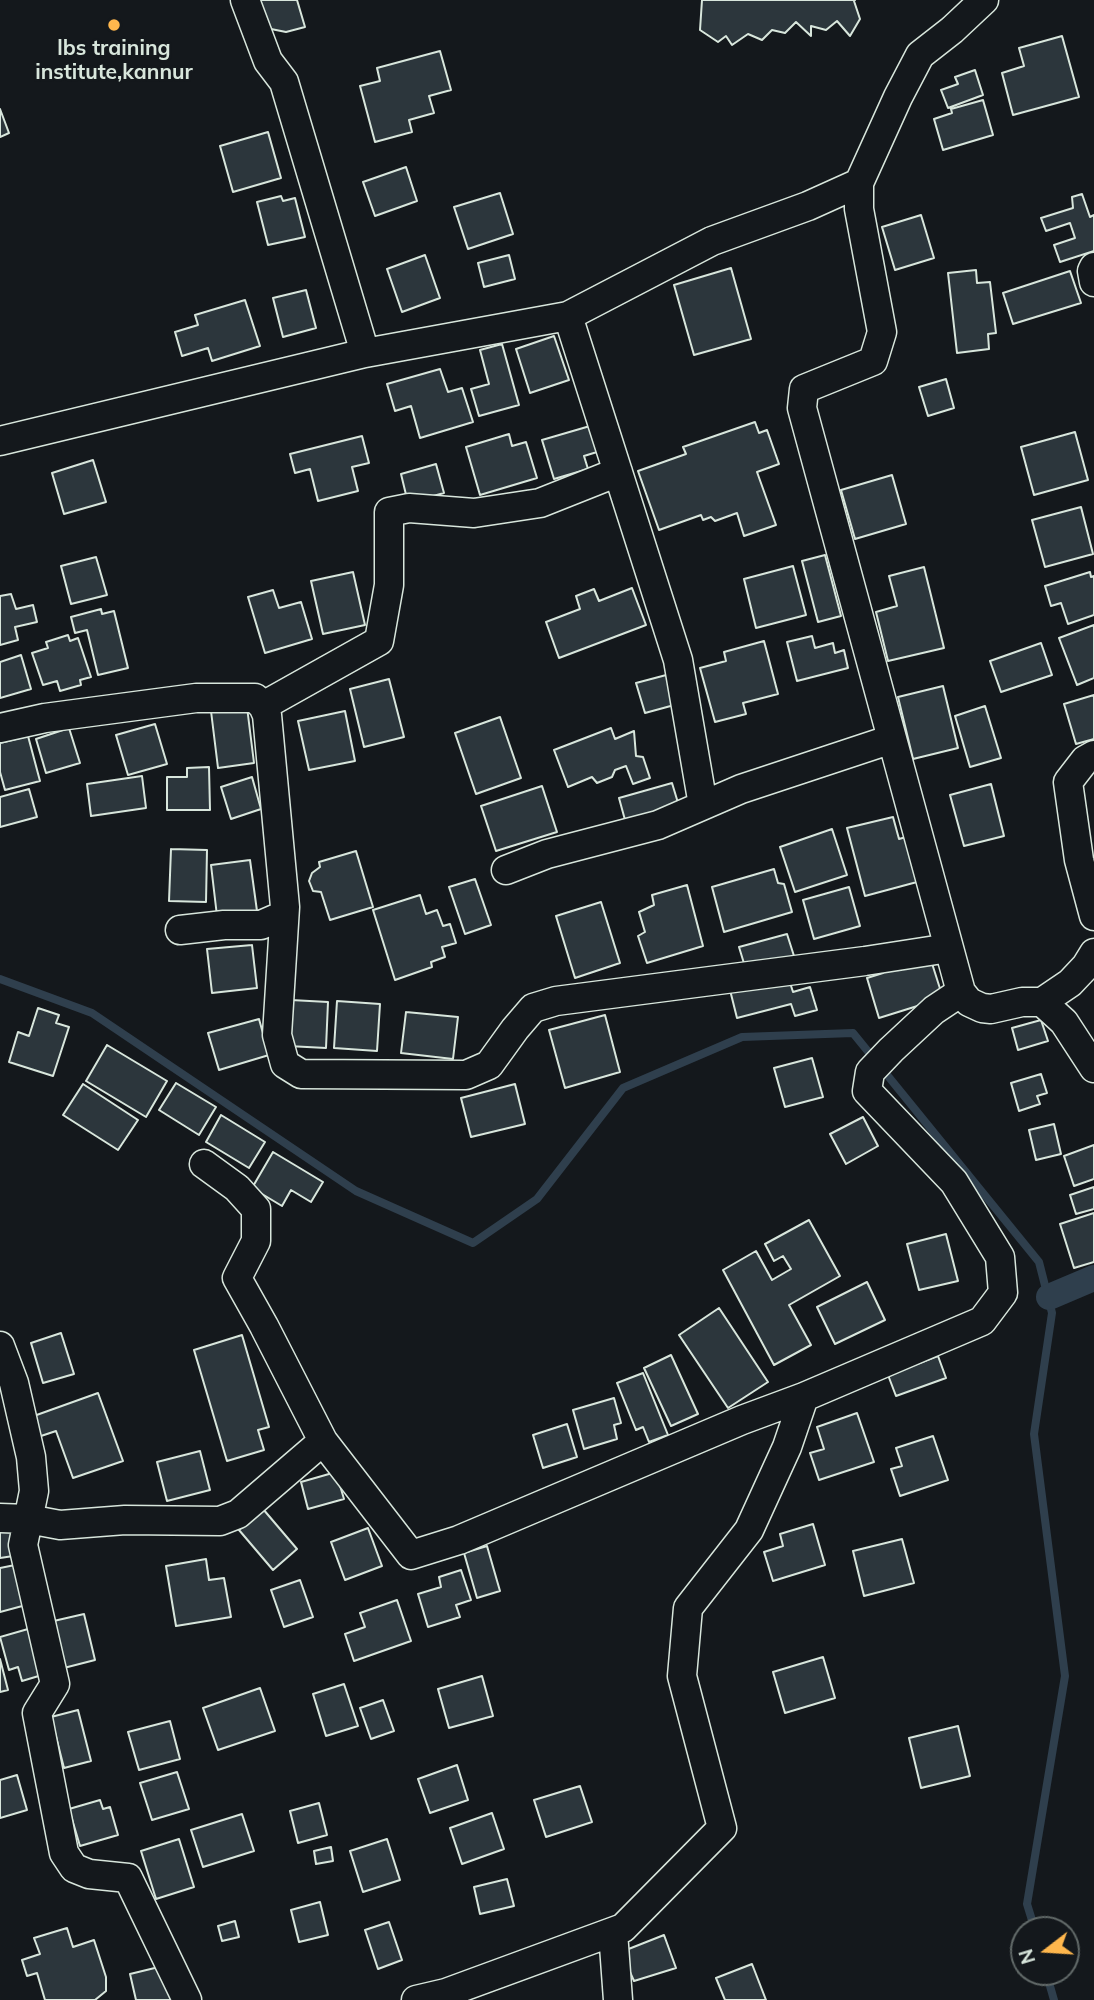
<!DOCTYPE html>
<html>
<head>
<meta charset="utf-8">
<style>
  body { margin:0 }
  #map { position:relative; width:1094px; height:2000px; overflow:hidden; background:#14181c; font-family:Mulish,sans-serif }
  canvas { display:block }
  .north { position:absolute; left:1010px; top:1916px; width:70px; height:70px; box-sizing:border-box; background:#14181c; border:2px solid #626a69; border-radius:50%; rotate:253deg; font-size:19px; font-weight:700; line-height:28px; text-align:center; color:#d8e6dc }
  .north::after { content:''; display:block; margin:auto; width:24px; height:32px; background:#ffb74d; clip-path:polygon(50% 0,100% 100%,50% 72%,0 100%) }
</style>
</head>
<body>
<div id="map">
<canvas width="1094" height="2000"></canvas>
<div class="north">N</div>
</div>
<script>
const g = document.querySelector('canvas').getContext('2d');
g.lineJoin = 'round';
const shape = rows => new Path2D(rows.map(r => 'M' + r).join(''));
function stroke(path, color, width, dash) { g.strokeStyle = color; g.lineWidth = width; g.lineCap = dash ? 'butt' : 'round'; g.setLineDash(dash || []); g.stroke(path); }
function fill(path, color) { g.fillStyle = color; g.fill(path, 'evenodd'); }
function drawText(font, color, halo, rows, align = 'center') {
  g.font = font + ' Mulish,sans-serif'; g.lineWidth = 5; g.setLineDash([]); g.textBaseline = 'middle'; g.strokeStyle = halo; g.fillStyle = color; for (const [text, x, y, turn = 0] of rows) {
    g.save(); g.translate(x, y); g.rotate((+turn || 0) * Math.PI / 180); g.textAlign = isNaN(turn) ? turn : align; if (halo) g.strokeText(text, 0, 0); g.fillText(text, 0, 0); g.restore();
  }
}
stroke(shape([
  [0,979,92,1013,356,1191,473,1243,537,1199,623,1088,742,1037,853,1033,1039,1262,1052,1313,1034,1434,1065,1676,1027,1904,1035,1930],
  [1046,1972,1054,2000]
]), '#2f3f4d', 8);
stroke(shape([
  [1049,1297,1094,1278]
]), '#2f3f4d', 26);
const building = shape([
  [260,0,297,0,305,27,286,32,271,29,267,26,260,0],
  [702,0,855,0,854,1,860,19,850,36,837,21,826,30,811,26,811,36,796,22,785,33,772,30,762,40,748,34,732,45,726,36,718,42,700,30,702,0],
  [1062,36,1079,97,1013,115,1002,73,1024,66,1019,48,1062,36],
  [440,51,451,90,429,96,434,113,409,120,412,132,375,142,360,86,380,81,377,68,440,51],
  [975,70,983,95,948,108,941,90,958,84,955,77,975,70],
  [983,100,993,135,943,150,934,119,952,113,951,109,983,100],
  [0,109,9,133,0,137,0,109],
  [268,132,281,178,233,192,220,146,268,132],
  [406,167,417,201,375,216,363,182,406,167],
  [500,193,513,234,468,249,454,207,500,193],
  [1082,194,1090,217,1094,215,1094,251,1060,262,1054,245,1075,238,1070,223,1046,231,1041,218,1073,208,1072,197,1082,194],
  [281,196,283,201,295,198,305,237,268,245,257,202,281,196],
  [921,215,934,258,895,270,882,227,921,215],
  [425,255,440,298,402,312,387,269,425,255],
  [509,255,515,279,484,287,478,263,509,255],
  [731,268,751,339,694,355,674,285,731,268],
  [976,270,977,283,990,282,996,333,988,334,989,349,957,353,948,273,976,270],
  [1070,271,1081,303,1013,324,1003,293,1070,271],
  [306,290,316,328,283,337,273,298,306,290],
  [245,300,260,346,212,361,208,348,182,356,175,332,198,325,195,315,245,300],
  [554,336,569,380,530,393,516,349,554,336],
  [502,344,519,405,479,416,471,389,489,384,480,350,502,344],
  [440,369,448,392,462,388,473,422,420,438,411,406,395,411,387,384,440,369],
  [946,379,954,408,928,416,919,387,946,379],
  [755,422,759,433,767,430,779,464,757,472,776,525,744,536,737,513,715,521,711,517,703,520,701,515,659,530,638,471,686,454,683,447,755,422],
  [590,426,597,452,584,456,588,469,554,479,542,440,590,426],
  [1075,432,1088,480,1034,495,1021,447,1075,432],
  [509,434,512,446,526,442,537,478,480,495,466,447,509,434],
  [362,436,369,463,352,467,358,491,318,501,310,469,295,473,290,454,362,436],
  [93,460,106,502,64,514,52,473,93,460],
  [436,464,444,493,408,503,401,474,436,464],
  [892,475,906,524,855,539,841,490,892,475],
  [1081,507,1093,554,1045,567,1032,520,1081,507],
  [825,555,841,616,818,622,802,561,825,555],
  [96,557,107,595,71,604,61,566,96,557],
  [793,566,806,615,756,628,744,579,793,566],
  [924,567,944,648,888,661,876,612,897,606,889,576,924,567],
  [353,572,365,625,323,634,311,581,353,572],
  [1090,572,1091,577,1094,576,1094,615,1068,624,1061,603,1051,606,1045,586,1090,572],
  [632,588,646,625,559,658,546,622,580,609,576,596,594,589,599,601,632,588],
  [273,590,279,608,301,602,312,639,265,653,248,597,273,590],
  [11,594,16,609,33,605,37,622,15,627,18,640,0,645,0,596,11,594],
  [101,609,102,614,114,611,128,668,98,675,87,630,75,633,71,617,101,609],
  [1094,625,1094,678,1077,685,1059,638,1094,625],
  [68,635,70,641,78,638,91,677,80,680,81,685,60,691,57,681,43,685,32,653,48,648,46,642,68,635],
  [812,636,815,648,833,643,835,653,844,650,848,668,797,681,787,642,812,636],
  [764,641,778,694,743,703,746,714,715,722,700,668,726,661,724,652,764,641],
  [1041,643,1052,675,1001,692,990,661,1041,643],
  [21,655,31,689,0,698,0,662,21,655],
  [670,674,678,704,645,713,636,683,670,674],
  [389,679,404,737,364,747,350,689,389,679],
  [943,686,958,748,913,759,898,697,943,686],
  [1094,695,1094,739,1076,744,1064,704,1094,695],
  [985,706,1001,758,970,767,955,716,985,706],
  [247,707,254,763,218,768,211,711,247,707],
  [345,711,355,761,309,770,298,721,345,711],
  [500,717,521,778,476,794,455,733,500,717],
  [155,724,167,764,128,775,116,735,155,724],
  [69,728,80,763,46,773,36,739,69,728],
  [611,728,615,739,634,731,636,756,643,757,650,778,633,784,626,766,615,770,612,777,597,783,592,777,568,787,554,750,611,728],
  [28,736,40,781,5,790,0,772,0,743,28,736],
  [209,767,210,810,167,810,167,777,187,777,187,768,209,767],
  [142,776,146,808,91,816,87,784,142,776],
  [252,777,261,809,231,819,221,787,252,777],
  [672,783,682,816,628,831,619,798,672,783],
  [991,784,1004,836,964,846,950,795,991,784],
  [542,786,557,832,496,851,481,806,542,786],
  [29,789,37,817,0,827,0,797,29,789],
  [893,817,899,839,906,837,917,882,865,896,847,828,893,817],
  [832,829,847,875,795,892,780,847,832,829],
  [171,849,207,850,206,902,169,901,171,849],
  [356,851,373,907,330,920,321,892,313,891,309,881,312,873,320,867,319,862,356,851],
  [250,860,257,911,217,916,211,865,250,860],
  [774,869,778,883,784,884,792,912,724,932,712,887,774,869],
  [475,879,491,925,465,934,449,887,475,879],
  [687,885,703,946,647,963,638,936,645,932,639,912,654,905,652,895,687,885],
  [849,887,860,926,814,939,803,900,849,887],
  [420,895,426,914,437,910,443,926,450,924,456,943,442,947,445,957,431,962,432,967,395,980,373,910,420,895],
  [601,902,620,963,575,978,556,916,601,902],
  [787,934,794,956,746,970,739,947,787,934],
  [252,945,257,988,212,993,207,949,252,945],
  [929,954,943,998,879,1018,867,978,883,973,877,955,929,954],
  [785,967,793,992,810,987,817,1010,795,1016,791,1004,737,1018,728,982,785,967],
  [291,1000,328,1002,326,1048,288,1046,291,1000],
  [337,1001,380,1004,377,1051,334,1048,337,1001],
  [38,1008,59,1015,56,1023,69,1027,53,1076,9,1062,18,1032,29,1036,38,1008],
  [406,1012,458,1017,453,1059,401,1053,406,1012],
  [605,1015,620,1072,565,1088,549,1030,605,1015],
  [259,1019,269,1055,219,1070,208,1033,259,1019],
  [1041,1020,1048,1041,1018,1050,1012,1028,1041,1020],
  [107,1045,167,1081,146,1117,86,1081,107,1045],
  [812,1058,823,1097,785,1107,774,1068,812,1058],
  [1041,1074,1047,1093,1037,1096,1040,1104,1019,1111,1011,1083,1041,1074],
  [176,1083,216,1107,199,1135,159,1110,176,1083],
  [83,1084,138,1120,118,1150,63,1115,83,1084],
  [515,1084,525,1124,471,1137,461,1098,515,1084],
  [221,1115,265,1142,249,1168,206,1142,221,1115],
  [863,1117,878,1146,846,1164,830,1134,863,1117],
  [1054,1124,1061,1154,1036,1160,1029,1130,1054,1124],
  [1094,1145,1094,1179,1074,1186,1064,1156,1094,1145],
  [273,1152,323,1182,311,1202,291,1190,282,1206,252,1188,273,1152],
  [1094,1187,1094,1209,1076,1214,1070,1195,1094,1187],
  [1094,1213,1094,1262,1074,1268,1060,1224,1094,1213],
  [809,1220,840,1276,789,1305,811,1345,774,1365,723,1270,756,1251,772,1280,791,1269,783,1256,774,1261,765,1244,809,1220],
  [946,1234,958,1281,919,1290,907,1244,946,1234],
  [867,1282,885,1320,835,1344,817,1307,867,1282],
  [719,1308,768,1382,728,1408,679,1335,719,1308],
  [61,1333,74,1374,43,1383,31,1343,61,1333],
  [242,1335,269,1427,258,1430,264,1450,227,1461,194,1350,242,1335],
  [671,1355,698,1414,671,1426,644,1368,671,1355],
  [938,1356,946,1378,896,1396,888,1375,938,1356],
  [643,1373,668,1435,649,1442,643,1427,636,1430,617,1383,643,1373],
  [98,1393,123,1461,73,1478,56,1431,38,1437,31,1417,98,1393],
  [614,1398,621,1423,614,1425,617,1439,584,1449,573,1410,614,1398],
  [857,1413,874,1462,819,1480,810,1453,824,1449,817,1427,857,1413],
  [567,1424,577,1457,543,1468,533,1435,567,1424],
  [933,1436,948,1480,900,1496,891,1469,902,1466,896,1448,933,1436],
  [200,1451,210,1490,167,1501,157,1462,200,1451],
  [336,1472,344,1499,308,1509,301,1482,336,1472],
  [263,1509,297,1549,273,1570,239,1530,263,1509],
  [15,1522,20,1555,0,1558,0,1524,15,1522],
  [813,1524,825,1565,773,1581,764,1552,783,1546,780,1534,813,1524],
  [368,1528,382,1566,345,1580,331,1542,368,1528],
  [902,1539,914,1583,864,1596,853,1551,902,1539],
  [487,1546,500,1591,477,1598,464,1553,487,1546],
  [206,1559,209,1580,224,1578,231,1617,176,1626,166,1566,206,1559],
  [15,1565,26,1605,0,1612,0,1568,15,1565],
  [461,1570,471,1600,456,1605,460,1617,428,1627,418,1594,441,1587,439,1577,461,1570],
  [300,1580,313,1617,284,1627,271,1590,300,1580],
  [397,1600,411,1641,354,1661,345,1634,365,1627,360,1613,397,1600],
  [84,1614,95,1660,56,1670,45,1623,84,1614],
  [28,1629,42,1675,22,1681,18,1667,9,1670,0,1637,28,1629],
  [823,1657,835,1698,785,1713,773,1672,823,1657],
  [0,1659,8,1690,0,1692,0,1659],
  [482,1676,493,1716,449,1728,438,1689,482,1676],
  [344,1684,358,1726,326,1736,313,1694,344,1684],
  [260,1688,275,1731,218,1750,203,1708,260,1688],
  [383,1700,394,1731,371,1739,360,1708,383,1700],
  [78,1710,91,1761,64,1768,51,1717,78,1710],
  [170,1721,180,1759,139,1770,128,1732,170,1721],
  [958,1726,970,1776,921,1788,909,1738,958,1726],
  [457,1765,468,1800,430,1813,418,1779,457,1765],
  [177,1772,189,1809,152,1820,140,1783,177,1772],
  [17,1775,27,1810,0,1818,0,1780,17,1775],
  [580,1786,592,1822,546,1837,534,1800,580,1786],
  [100,1800,103,1809,110,1807,118,1835,80,1846,69,1809,100,1800],
  [319,1803,327,1835,298,1843,290,1811,319,1803],
  [492,1813,504,1849,462,1864,450,1828,492,1813],
  [242,1814,254,1851,203,1867,191,1830,242,1814],
  [179,1839,194,1887,156,1899,141,1851,179,1839],
  [387,1839,400,1880,363,1892,350,1851,387,1839],
  [331,1847,333,1861,316,1864,314,1851,331,1847],
  [507,1879,514,1906,480,1914,474,1887,507,1879],
  [320,1902,328,1935,299,1942,291,1910,320,1902],
  [235,1921,239,1937,222,1941,218,1926,235,1921],
  [389,1922,402,1960,378,1969,365,1930,389,1922],
  [67,1928,73,1947,94,1940,106,1977,106,1991,95,2000,45,2000,37,1973,27,1976,22,1960,40,1954,34,1938,67,1928],
  [664,1935,676,1968,634,1981,621,1952,664,1935],
  [752,1964,766,2000,725,2000,716,1978,752,1964],
  [163,1966,171,2000,136,2000,130,1974,163,1966]
]);
fill(building, '#2c363c');
stroke(building, '#d8e6dc', 2);
const minor = shape([
  [245,0,268,61,284,82,365,353,568,316,712,241,808,206,859,183],
  [984,0,952,30,920,55,898,97,859,183,859,209,882,332,873,361,804,389,802,408,961,992,969,1002,982,1008,991,1009,1022,1002,1042,1002,1064,1022,1094,1068],
  [1094,267,1092,271,1094,282],
  [568,316,678,660,703,805],
  [0,441,365,353],
  [263,706,379,641,389,585,389,512,409,508,474,513,540,503,618,472],
  [0,728,45,718,196,698,255,698,263,706,267,715,285,907,277,1035,285,1064,301,1074,466,1075,489,1065,515,1029,533,1008,556,1001,865,961,949,948],
  [1094,755,1085,760,1068,782,1079,860,1094,916],
  [506,870,547,854,658,825,741,789,892,739],
  [180,930,224,925,261,925,284,915],
  [1042,1002,1070,983,1086,966,1094,953],
  [204,1164,237,1188,256,1209,256,1241,237,1278,264,1326,323,1441,411,1555,459,1540,742,1420,804,1397],
  [0,1346,14,1383,31,1457,34,1491,23,1545,55,1684,37,1713,64,1853,74,1868,89,1874,128,1878,187,2000],
  [0,1518,28,1519,60,1525,125,1520,220,1521,238,1514,323,1441],
  [613,1932,618,2000],
  [416,2000,446,1993,623,1928,722,1828,682,1676,688,1608,749,1530,787,1447,804,1397,982,1321,1003,1293,1000,1257,954,1182,867,1091,870,1072,891,1050,934,1010,961,992]
]);
stroke(minor, '#d8e6dc', 31);
stroke(minor, '#14181c', 28);
for (const [x, y, r, color] of [
  [114,25,7,"#ffb74d"]
]) { const dot = new Path2D(); dot.arc(x, y, r, 0, 2 * Math.PI); g.fillStyle = color; g.fill(dot); stroke(dot, '#14181c', 2.5); }
drawText('bold 21px', '#d8e6dc', '#14181c', [
  ["lbs training",114,49],
  ["institute,kannur",114,73]
]);
</script>
</body>
</html>
